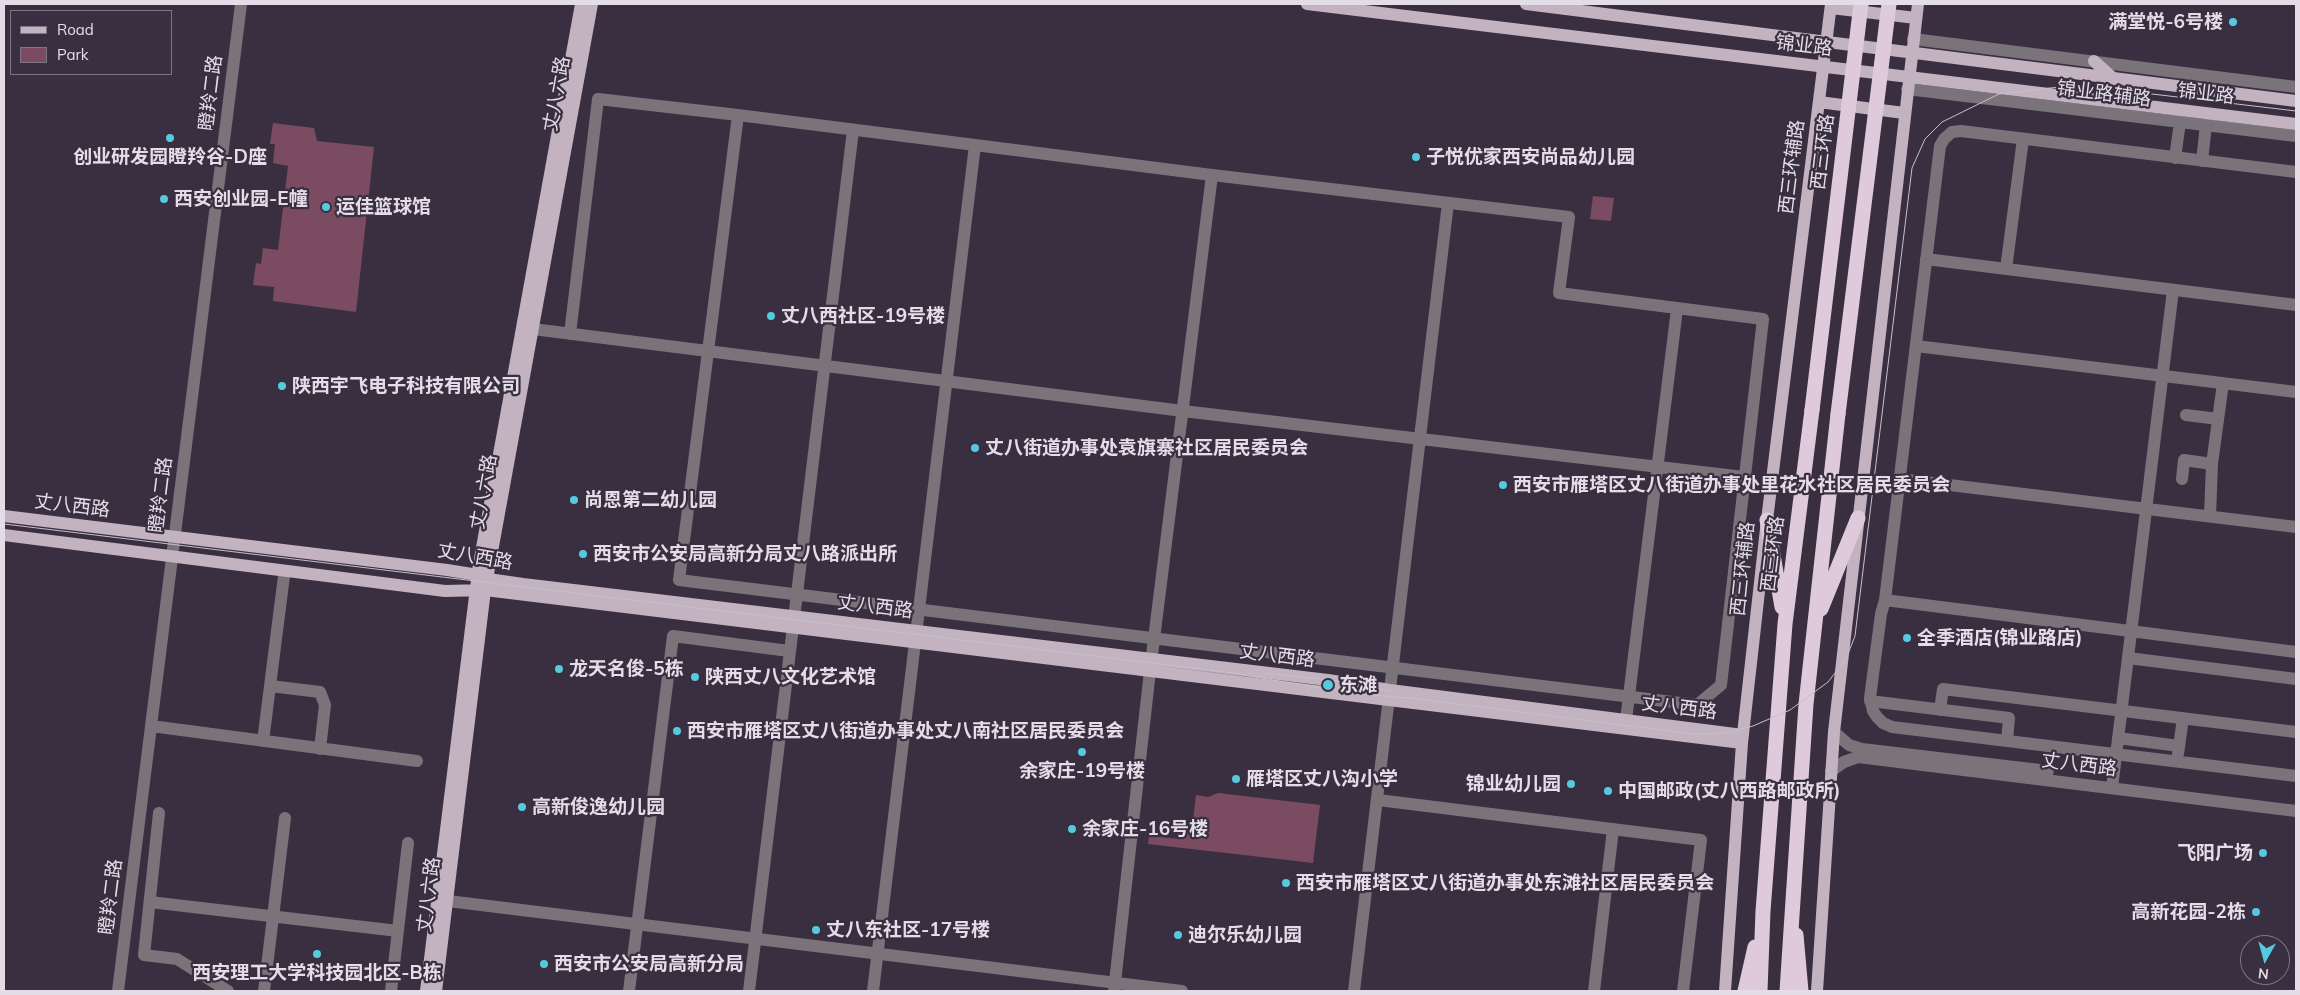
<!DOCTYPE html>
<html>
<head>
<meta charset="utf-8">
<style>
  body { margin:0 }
  #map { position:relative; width:2300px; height:995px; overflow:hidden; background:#392f40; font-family:Mulish,sans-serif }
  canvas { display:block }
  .frame { position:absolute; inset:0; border:5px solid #e3dde8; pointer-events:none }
  .legend { position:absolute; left:10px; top:10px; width:162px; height:65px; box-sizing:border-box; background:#392f40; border:1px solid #7d7583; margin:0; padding:6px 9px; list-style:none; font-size:15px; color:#e3dde8 }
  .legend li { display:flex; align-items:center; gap:10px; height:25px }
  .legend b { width:25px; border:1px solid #7d7583 }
  .north { position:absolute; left:2240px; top:935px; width:50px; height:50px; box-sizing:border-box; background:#392f40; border:1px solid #7d7583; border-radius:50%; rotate:187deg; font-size:14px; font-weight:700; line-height:20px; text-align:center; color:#e3dde8 }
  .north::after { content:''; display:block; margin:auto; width:18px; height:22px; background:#55cadf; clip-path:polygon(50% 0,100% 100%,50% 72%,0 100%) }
</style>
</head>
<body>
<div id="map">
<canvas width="2300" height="995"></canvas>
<div class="frame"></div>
<ul class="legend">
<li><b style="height:6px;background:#c3b2c0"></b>Road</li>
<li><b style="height:14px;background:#7b4c61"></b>Park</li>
</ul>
<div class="north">N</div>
</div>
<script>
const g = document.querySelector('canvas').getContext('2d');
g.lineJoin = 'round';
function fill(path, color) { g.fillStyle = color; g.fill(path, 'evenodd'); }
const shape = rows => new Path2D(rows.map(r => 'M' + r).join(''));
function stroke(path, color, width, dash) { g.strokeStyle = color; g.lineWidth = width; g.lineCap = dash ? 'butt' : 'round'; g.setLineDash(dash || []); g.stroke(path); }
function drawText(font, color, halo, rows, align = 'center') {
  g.font = font + ' Mulish,"Noto Sans SC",sans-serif'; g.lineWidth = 4.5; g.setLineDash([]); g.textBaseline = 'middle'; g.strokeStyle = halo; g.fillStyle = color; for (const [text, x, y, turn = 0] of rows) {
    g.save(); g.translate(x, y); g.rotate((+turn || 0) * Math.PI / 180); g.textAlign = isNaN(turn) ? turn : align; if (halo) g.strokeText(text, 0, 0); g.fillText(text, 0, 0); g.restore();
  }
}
fill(shape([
  [273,123,314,128,317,141,374,147,356,312,273,301,274,287,253,285,256,263,261,264,263,248,278,250,288,166,273,163,275,144,270,144],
  [1593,196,1614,198,1611,221,1590,219],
  [1218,793,1320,805,1313,863,1148,844,1149,836,1180,839,1183,820,1193,821,1196,795,1208,797]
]), '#7b4c61');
stroke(shape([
  [1913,39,2296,87],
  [1907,89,2296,136],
  [2175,158,2180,122,2176,115],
  [2202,161,2206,125,2210,120],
  [2296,172,1961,131,1952,132,1944,139,1940,146,1885,600,1881,614,1870,698,1873,711,1877,717,1883,723,1892,727,2296,776],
  [1926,259,2296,305],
  [2006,269,2023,139],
  [533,329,1183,411,1744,477],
  [570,334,598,99,738,115,1212,175,1569,217,1559,293,1763,319,1721,685,1697,705,679,580,738,115],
  [1916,346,2296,392],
  [2186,415,2218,419],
  [1900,479,2296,527],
  [2182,479,2184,460,2212,464],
  [2210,516,2212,464,2223,383],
  [1885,600,2296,652],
  [2128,658,2296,679],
  [270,686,320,692,325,705,320,749],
  [1870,701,2009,718,2007,741],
  [1940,710,1943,689,2296,732],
  [1626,720,1677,309],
  [151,726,417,761],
  [1834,732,1849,745,1862,749,2048,771],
  [2118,738,2179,746],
  [263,741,284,576],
  [2178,754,2183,718],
  [1831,771,1844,762,1858,757,2296,811],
  [2112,788,2173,290],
  [1378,800,1701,840,1683,991],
  [159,813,144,955,177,959,228,991],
  [448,901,1182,991],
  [150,902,398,931],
  [118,991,241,4],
  [264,991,285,818],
  [391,991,408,843],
  [629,991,673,636,789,651],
  [749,991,853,130],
  [873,991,975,145],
  [1114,991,1150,671,1212,175],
  [1354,991,1448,203],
  [1594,991,1613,829]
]), '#7b737a', 12);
stroke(shape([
  [1307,4,2296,124],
  [1526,4,2296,101],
  [1831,8,1916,18],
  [2094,61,2114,79],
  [1819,102,1904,113],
  [4,516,447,570,478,575,488,579,523,584,1328,680,1390,690,1743,735],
  [4,535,445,591,485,590,1742,743],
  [426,991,479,564,581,4],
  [436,991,485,590,592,4],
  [1725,991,1742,743,1767,520,1831,4],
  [1817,991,1834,732,1918,4]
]), '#c3b2c0', 12);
stroke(shape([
  [1767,520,1782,607],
  [1821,609,1858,518],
  [1796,935,1801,991],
  [1745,991,1755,947],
  [1760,991,1763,911,1785,624,1812,410],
  [1787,991,1806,704,1838,414]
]), '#dfcadb', 15);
stroke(shape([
  [4,524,1227,672,1349,693,1409,698,1695,734,1726,733,1753,726,1790,710,1828,682,1846,659,1855,636,1912,168,1925,139,1942,122,1999,94,2076,85,2296,111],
  [1264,673,1350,682,1390,691]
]), '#c7c0cc', 1);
stroke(shape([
  [1812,410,1861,4],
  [1838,414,1889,4]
]), '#dfcadb', 15);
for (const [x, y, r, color] of [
  [2233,22,5,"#55cadf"],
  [170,138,5,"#55cadf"],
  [1416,157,5,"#55cadf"],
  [164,199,5,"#55cadf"],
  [326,207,5,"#55cadf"],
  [771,316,5,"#55cadf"],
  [282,386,5,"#55cadf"],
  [975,448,5,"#55cadf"],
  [1503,485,5,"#55cadf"],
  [574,500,5,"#55cadf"],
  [583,554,5,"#55cadf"],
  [1907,638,5,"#55cadf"],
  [559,669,5,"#55cadf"],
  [695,677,5,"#55cadf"],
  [1328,685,6,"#55cadf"],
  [677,731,5,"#55cadf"],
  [1082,752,5,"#55cadf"],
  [1236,779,5,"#55cadf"],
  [1571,784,5,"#55cadf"],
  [1608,791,5,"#55cadf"],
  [522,807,5,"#55cadf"],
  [1072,829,5,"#55cadf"],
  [2263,853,5,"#55cadf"],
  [1286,883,5,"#55cadf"],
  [2256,912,5,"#55cadf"],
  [816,930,5,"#55cadf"],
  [1178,935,5,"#55cadf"],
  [317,954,5,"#55cadf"],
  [544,964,5,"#55cadf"]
]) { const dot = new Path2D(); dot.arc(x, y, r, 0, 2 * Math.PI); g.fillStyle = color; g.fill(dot); stroke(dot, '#392f40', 2); }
drawText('bold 19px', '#e3dde8', '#392f40', [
  ["满堂悦-6号楼",2223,22,"right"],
  ["创业研发园瞪羚谷-D座",170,157,"center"],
  ["子悦优家西安尚品幼儿园",1426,157],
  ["西安创业园-E幢",174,199],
  ["运佳篮球馆",336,207],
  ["丈八西社区-19号楼",781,316],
  ["陕西宇飞电子科技有限公司",292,386],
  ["丈八街道办事处袁旗寨社区居民委员会",985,448],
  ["西安市雁塔区丈八街道办事处里花水社区居民委员会",1513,485],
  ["尚恩第二幼儿园",584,500],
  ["西安市公安局高新分局丈八路派出所",593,554],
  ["全季酒店(锦业路店)",1917,638],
  ["龙天名俊-5栋",569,669],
  ["陕西丈八文化艺术馆",705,677],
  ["东滩",1339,685],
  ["西安市雁塔区丈八街道办事处丈八南社区居民委员会",687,731],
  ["余家庄-19号楼",1082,771,"center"],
  ["雁塔区丈八沟小学",1246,779],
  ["锦业幼儿园",1561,784,"right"],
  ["中国邮政(丈八西路邮政所)",1618,791],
  ["高新俊逸幼儿园",532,807],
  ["余家庄-16号楼",1082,829],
  ["飞阳广场",2253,853,"right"],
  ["西安市雁塔区丈八街道办事处东滩社区居民委员会",1296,883],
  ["高新花园-2栋",2246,912,"right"],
  ["丈八东社区-17号楼",826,930],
  ["迪尔乐幼儿园",1188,935],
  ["西安市公安局高新分局",554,964],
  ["西安理工大学科技园北区-B栋",317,973,"center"]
], 'left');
drawText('19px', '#e3dde8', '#392f40', [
  ["锦业路",1804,46,7],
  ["瞪羚二路",211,93,-83],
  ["丈八六路",557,94,-80],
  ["锦业路辅路",2104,94,7],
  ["锦业路",2206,94,7],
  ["西三环路",1823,152,-83],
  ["西三环辅路",1792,167,-83],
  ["丈八六路",484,492,-80],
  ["瞪羚二路",161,495,-83],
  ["丈八西路",72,506,7],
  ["西三环路",1773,554,-83],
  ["丈八西路",475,557,10],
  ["西三环辅路",1743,569,-84],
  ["丈八西路",875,607,7],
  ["丈八西路",1277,656,7],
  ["丈八西路",1679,708,7],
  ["丈八西路",2079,765,7],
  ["丈八六路",429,895,-83],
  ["瞪羚二路",111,897,-83]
]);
</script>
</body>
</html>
